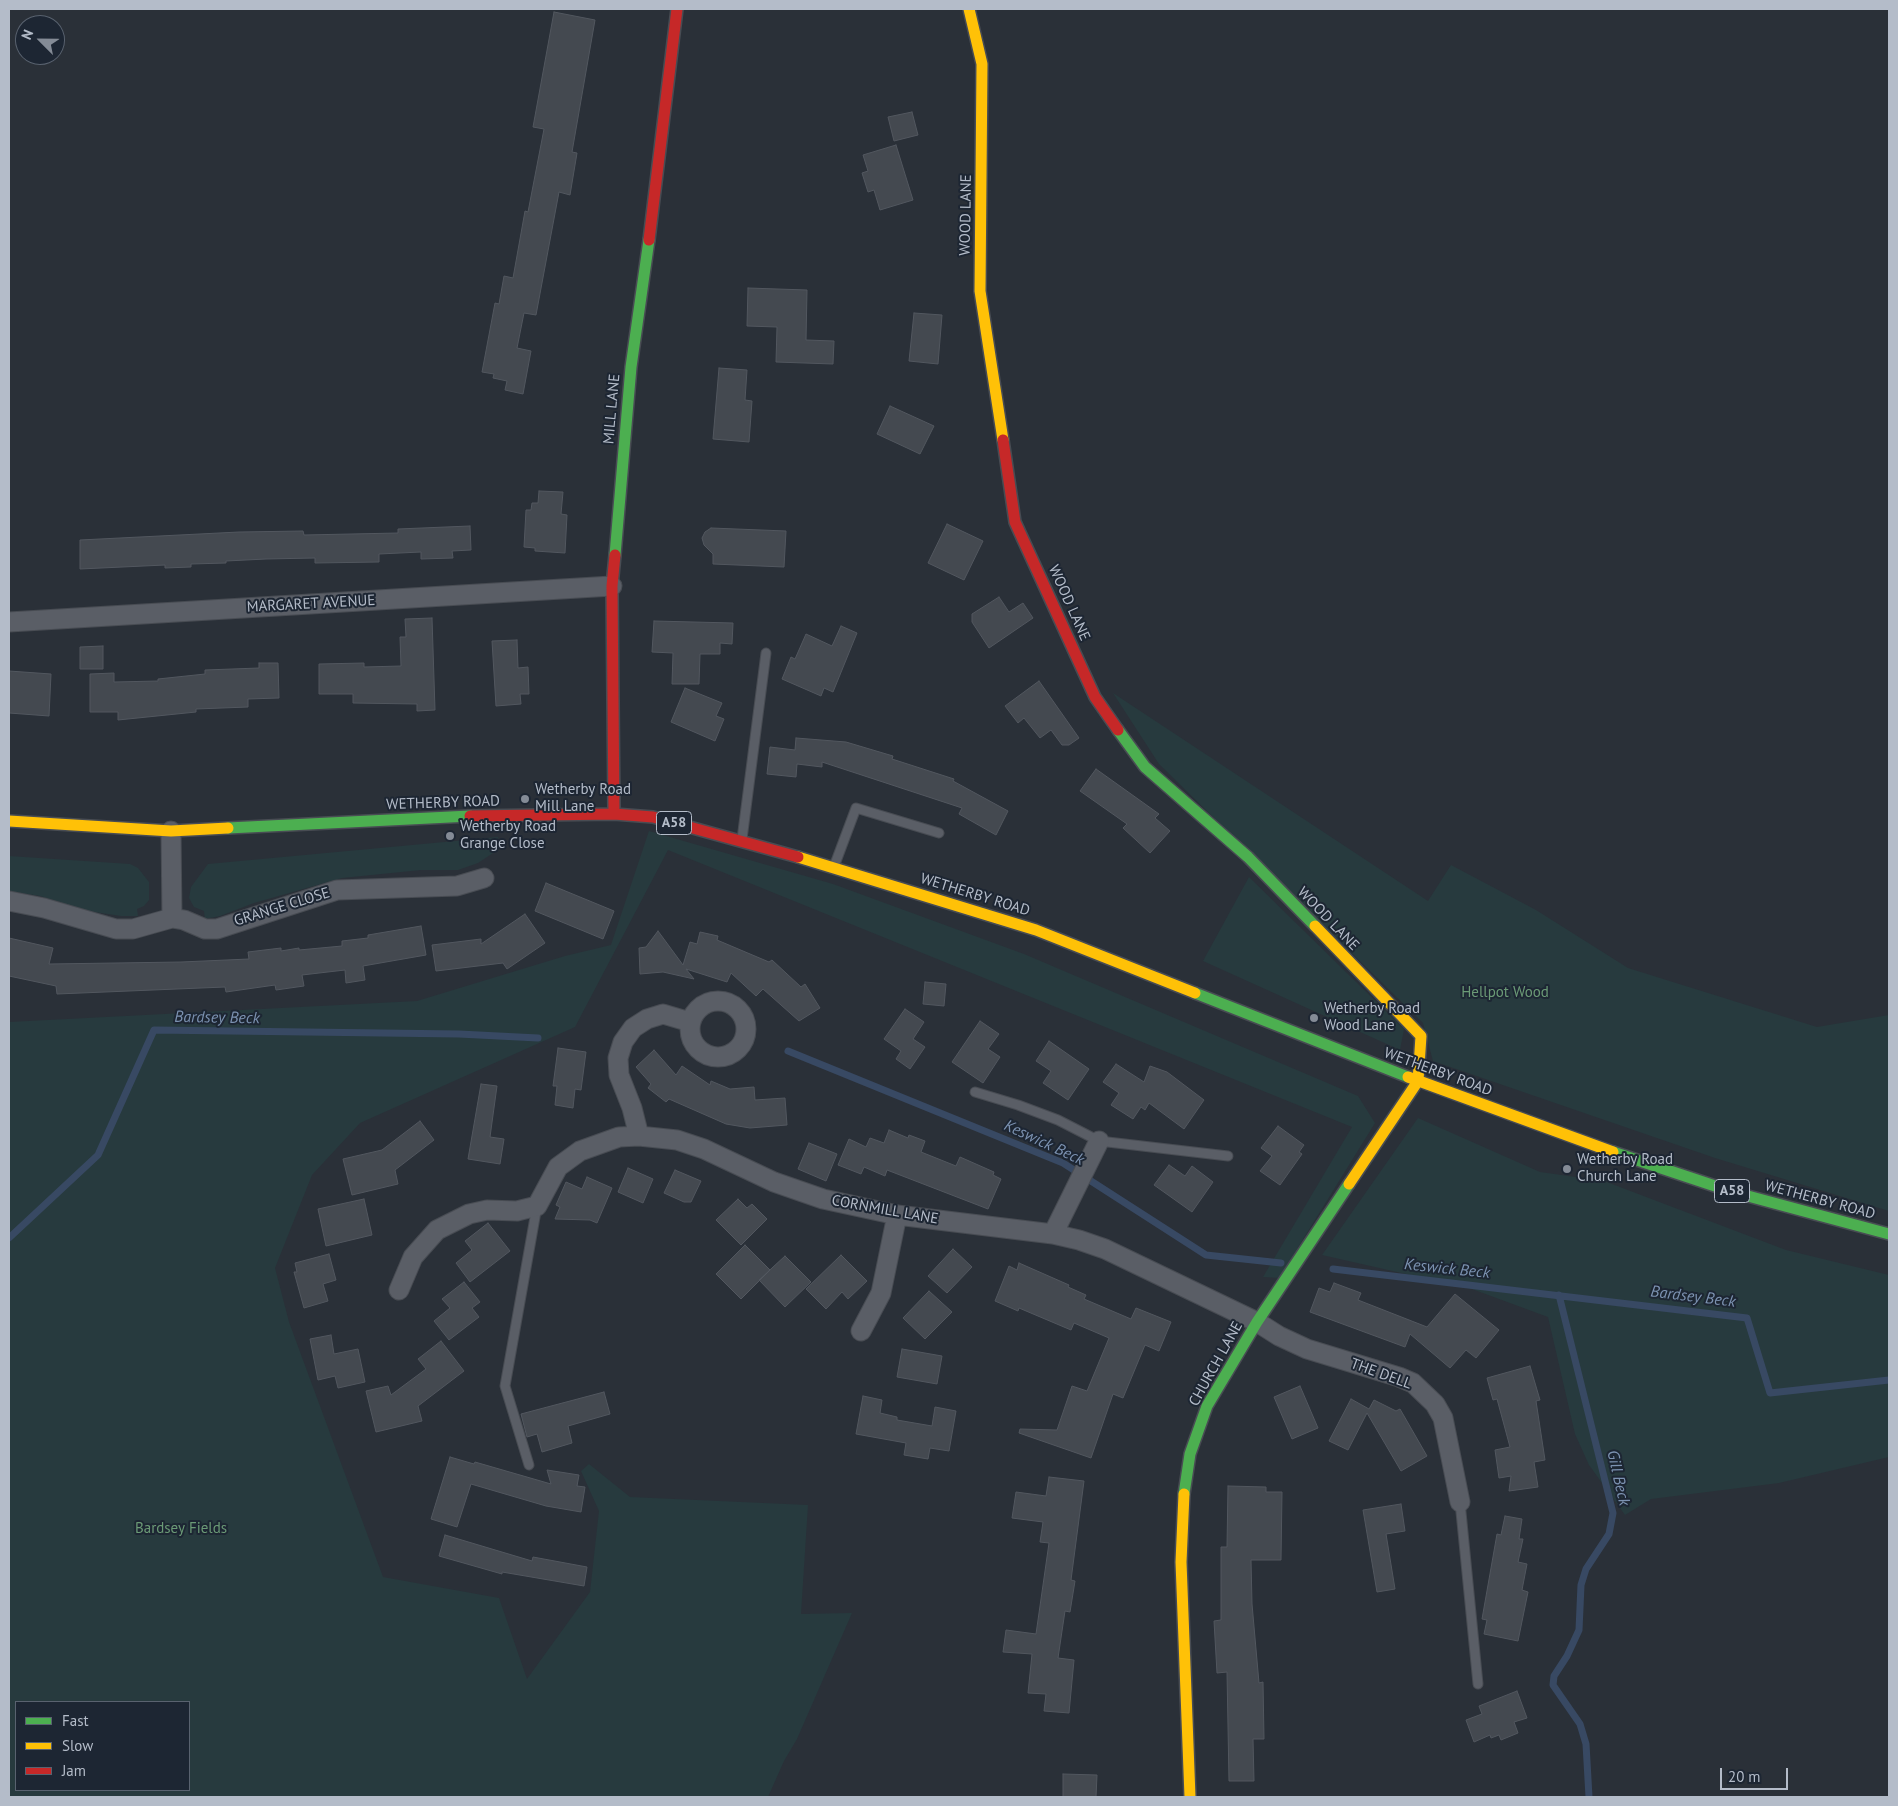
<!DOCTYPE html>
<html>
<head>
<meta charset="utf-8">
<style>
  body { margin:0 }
  #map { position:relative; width:1898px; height:1806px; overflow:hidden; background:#2a3038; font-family:"PT Sans",sans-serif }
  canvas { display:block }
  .frame { position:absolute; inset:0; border:10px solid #b4bcc9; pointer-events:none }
  .legend { position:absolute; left:15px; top:1701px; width:175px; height:90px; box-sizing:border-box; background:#1d2633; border:1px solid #59626f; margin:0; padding:6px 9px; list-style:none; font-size:15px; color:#b4bcc9 }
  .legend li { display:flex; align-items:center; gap:10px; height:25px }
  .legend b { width:25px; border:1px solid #59626f }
  .north { position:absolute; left:15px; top:15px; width:50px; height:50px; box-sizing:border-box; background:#1d2633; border:1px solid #59626f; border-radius:50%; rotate:293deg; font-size:14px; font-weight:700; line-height:20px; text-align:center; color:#b4bcc9 }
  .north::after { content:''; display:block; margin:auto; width:18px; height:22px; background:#848b96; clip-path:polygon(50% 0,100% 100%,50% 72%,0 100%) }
  .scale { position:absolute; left:1720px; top:1768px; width:68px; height:22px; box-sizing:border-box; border:2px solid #b4bcc9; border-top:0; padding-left:6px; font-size:15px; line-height:18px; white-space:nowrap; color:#b4bcc9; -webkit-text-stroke:4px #1d2633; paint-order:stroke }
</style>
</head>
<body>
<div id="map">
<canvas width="1898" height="1806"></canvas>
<div class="frame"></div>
<ul class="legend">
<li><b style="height:6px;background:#4caf50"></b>Fast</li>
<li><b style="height:6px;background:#ffc107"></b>Slow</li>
<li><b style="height:6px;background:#c62828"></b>Jam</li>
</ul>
<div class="north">N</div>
<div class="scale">20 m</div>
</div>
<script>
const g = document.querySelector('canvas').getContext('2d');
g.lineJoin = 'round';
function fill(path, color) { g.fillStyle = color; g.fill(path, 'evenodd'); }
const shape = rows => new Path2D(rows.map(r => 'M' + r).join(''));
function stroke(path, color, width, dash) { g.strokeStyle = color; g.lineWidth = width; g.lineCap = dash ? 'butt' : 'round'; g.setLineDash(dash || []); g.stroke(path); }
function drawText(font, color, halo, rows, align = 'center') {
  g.font = font + ' "PT Sans",sans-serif'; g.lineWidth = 4; g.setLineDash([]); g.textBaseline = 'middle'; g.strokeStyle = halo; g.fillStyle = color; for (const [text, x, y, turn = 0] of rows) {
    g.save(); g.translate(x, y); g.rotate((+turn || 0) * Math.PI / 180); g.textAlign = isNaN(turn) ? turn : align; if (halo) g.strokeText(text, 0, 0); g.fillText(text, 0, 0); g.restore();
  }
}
fill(shape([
  [1113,693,1428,901,1451,865,1536,910,1628,968,1817,1027,1889,1015,1889,1211,1715,1158,1433,1061,1423,1023,1159,764],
  [649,831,833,884,1024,954,1358,1096,1375,1123,1279,1278,1263,1277,1352,1127,668,850,575,1027,360,1123,312,1175,275,1268,289,1322,383,1577,499,1598,527,1679,590,1592,599,1511,581,1471,589,1464,630,1497,808,1505,801,1614,852,1613,797,1739,784,1761,768,1797,9,1797,9,1022,417,1001,565,956,611,945],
  [16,1702,189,1702,189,1790,16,1790],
  [498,837,499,849,478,863,458,870,421,870,342,878,254,903,220,916,205,919,204,911,194,907,189,898,191,887,208,864],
  [9,856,130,864,138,868,149,882,149,900,144,906,137,909,138,916,121,916,88,911,40,896,9,891],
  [1249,877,1404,1029,1400,1050,1203,961],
  [1418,1118,1540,1172,1604,1181,1786,1250,1889,1275,1889,1457,1779,1483,1651,1499,1625,1515,1589,1465,1575,1434,1548,1317,1472,1289,1322,1255]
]), '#273a3e');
stroke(shape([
  [788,1051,1063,1163,1206,1255,1281,1263],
  [9,1238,98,1155,154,1030,459,1034,538,1038],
  [1333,1269,1747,1318,1770,1393,1889,1380],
  [1559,1295,1613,1513,1609,1534,1586,1569,1581,1585,1579,1630,1567,1656,1554,1676,1553,1685,1580,1724,1586,1744,1589,1797]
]), '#384963', 7);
const building = shape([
  [554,12,595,20,572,152,577,153,570,195,559,192,536,315,524,313,517,348,531,351,523,394,505,390,507,381,493,378,494,374,482,372,495,303,499,304,504,276,513,278,525,211,528,212,544,129,533,127,554,12],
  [912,112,918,135,894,141,888,117,912,112],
  [896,145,913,200,880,210,874,190,868,192,862,173,868,171,863,155,896,145],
  [748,288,807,290,806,340,834,341,833,364,776,362,777,327,747,326,748,288],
  [914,313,942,315,938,364,909,361,914,313],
  [719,368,747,370,745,400,752,401,749,442,713,439,719,368],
  [890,406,934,426,920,454,877,434,890,406],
  [539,491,563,492,561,514,567,515,565,553,535,551,535,548,524,547,526,510,531,510,532,503,538,503,539,491],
  [947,524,983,541,964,580,928,563,947,524],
  [470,526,471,550,452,551,453,558,421,559,421,552,379,554,379,562,315,563,315,558,266,559,226,561,226,563,191,564,191,567,165,568,165,565,80,569,80,540,239,532,303,531,304,535,398,533,398,529,470,526],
  [711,528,786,531,784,567,713,564,713,554,704,545,702,538,705,532,711,528],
  [999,597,1009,612,1023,603,1033,618,989,648,972,622,972,614,999,597],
  [432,618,435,710,417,711,417,704,353,703,353,694,319,694,319,664,364,663,364,667,401,666,400,637,406,637,405,619,432,618],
  [654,621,733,623,732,644,720,643,720,654,700,654,699,684,672,684,673,653,652,652,654,621],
  [841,626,857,633,833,692,824,688,821,696,782,679,791,657,795,659,806,634,832,646,841,626],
  [517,640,518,668,528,667,529,694,520,694,521,704,496,706,492,641,517,640],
  [103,646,103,669,80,669,80,647,103,646],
  [259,663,278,663,279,698,248,699,248,707,196,709,196,712,118,720,118,712,90,712,90,674,114,673,114,682,158,681,158,679,205,674,205,670,259,668,259,663],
  [9,671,51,674,49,716,9,713,9,671],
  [1039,681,1079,738,1069,745,1062,745,1051,730,1040,738,1024,718,1018,723,1005,706,1039,681],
  [685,688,722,703,716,716,724,719,715,741,671,722,685,688],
  [796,738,846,742,893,756,892,759,954,779,953,781,1008,811,996,835,959,814,962,808,822,762,822,767,797,764,796,777,767,774,770,747,795,750,796,738],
  [1096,769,1159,814,1155,818,1170,831,1150,853,1123,828,1127,824,1080,791,1096,769],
  [546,883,614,911,603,939,535,911,546,883],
  [525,914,545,943,507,969,503,963,436,971,432,945,481,939,481,944,525,914],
  [421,926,426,955,363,966,365,980,346,983,345,970,302,975,304,986,276,990,275,985,226,992,225,987,57,994,56,986,9,976,9,938,53,948,49,964,181,962,249,959,248,952,281,948,281,951,299,948,299,950,342,946,342,941,368,938,368,935,421,926],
  [658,931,683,965,690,942,697,944,700,932,718,936,717,940,769,962,772,960,801,987,805,984,820,1008,799,1021,763,989,756,996,731,973,727,982,686,969,694,979,663,972,640,974,639,948,646,947,658,931],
  [925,982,946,984,944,1006,923,1004,925,982],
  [905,1009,924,1022,913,1039,925,1047,910,1069,896,1059,901,1051,884,1039,905,1009],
  [980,1021,999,1034,988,1049,1000,1057,983,1083,952,1062,980,1021],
  [1049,1041,1089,1069,1068,1100,1043,1083,1051,1071,1036,1061,1049,1041],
  [558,1048,586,1052,581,1090,575,1089,573,1108,555,1105,557,1086,553,1086,558,1048],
  [654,1050,676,1075,682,1066,710,1085,711,1081,730,1089,754,1087,755,1100,785,1098,787,1125,750,1128,726,1124,669,1099,666,1102,648,1088,651,1084,636,1067,654,1050],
  [1116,1064,1144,1082,1150,1066,1167,1072,1204,1100,1184,1129,1149,1103,1145,1110,1141,1107,1133,1119,1111,1105,1119,1093,1103,1082,1116,1064],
  [481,1084,497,1086,490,1137,504,1139,500,1164,468,1159,481,1084],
  [420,1121,434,1140,395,1170,398,1184,352,1195,343,1159,382,1150,420,1121],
  [1278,1126,1304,1145,1299,1152,1302,1154,1280,1185,1260,1171,1272,1156,1261,1148,1278,1126],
  [889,1130,908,1138,909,1135,925,1141,921,1152,956,1166,960,1157,994,1172,993,1175,1001,1179,988,1209,887,1170,885,1176,864,1167,861,1174,838,1165,849,1139,866,1147,870,1138,884,1143,889,1130],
  [809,1143,837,1154,826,1181,798,1169,809,1143],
  [1169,1165,1185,1176,1192,1166,1213,1182,1192,1212,1154,1185,1169,1165],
  [628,1168,653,1179,643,1203,618,1192,628,1168],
  [675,1170,701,1181,691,1202,684,1202,664,1193,675,1170],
  [587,1177,612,1188,597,1223,590,1220,555,1219,560,1207,556,1205,566,1182,582,1189,587,1177],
  [364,1199,372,1235,326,1246,318,1209,364,1199],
  [738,1199,747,1208,752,1204,767,1219,741,1245,716,1220,738,1199],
  [488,1223,510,1251,470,1282,456,1263,472,1250,465,1241,488,1223],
  [745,1245,770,1270,741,1299,716,1274,745,1245],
  [953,1249,972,1267,947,1293,928,1276,953,1249],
  [329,1254,336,1280,323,1284,328,1301,304,1308,294,1272,297,1272,295,1263,329,1254],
  [841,1255,867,1281,848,1299,842,1292,826,1309,806,1289,841,1255],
  [785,1256,811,1282,785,1307,759,1280,785,1256],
  [1019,1263,1069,1285,1068,1287,1086,1295,1084,1299,1131,1319,1136,1308,1171,1322,1159,1351,1145,1345,1123,1398,1113,1394,1091,1458,1019,1433,1020,1429,1057,1430,1072,1386,1087,1391,1109,1338,1074,1323,1071,1330,1019,1308,1018,1311,995,1301,1009,1266,1017,1270,1019,1263],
  [464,1282,480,1302,472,1308,479,1317,449,1340,434,1321,450,1308,442,1299,464,1282],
  [1334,1283,1361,1293,1358,1300,1427,1327,1455,1294,1499,1330,1476,1358,1466,1350,1450,1368,1410,1334,1405,1347,1310,1312,1319,1288,1330,1292,1334,1283],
  [929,1291,952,1312,925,1339,903,1318,929,1291],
  [331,1335,334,1354,358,1349,365,1382,338,1388,335,1376,318,1380,310,1339,331,1335],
  [441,1341,464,1371,418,1406,422,1421,376,1432,366,1391,388,1386,391,1395,426,1369,418,1359,441,1341],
  [902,1349,942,1356,937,1384,897,1377,902,1349],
  [1530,1366,1540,1400,1536,1401,1545,1460,1534,1462,1538,1487,1509,1491,1511,1476,1499,1478,1495,1450,1510,1447,1497,1399,1493,1400,1487,1378,1530,1366],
  [1300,1386,1318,1428,1292,1439,1274,1397,1300,1386],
  [604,1392,610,1414,568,1426,572,1443,542,1452,537,1434,527,1437,521,1414,604,1392],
  [863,1396,882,1400,880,1413,897,1417,897,1420,932,1426,935,1407,956,1411,949,1451,930,1448,928,1459,904,1455,906,1443,856,1434,863,1396],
  [1351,1399,1369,1409,1374,1400,1396,1411,1400,1409,1427,1456,1401,1471,1367,1413,1348,1450,1329,1441,1351,1399],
  [450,1457,474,1464,475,1462,551,1484,547,1470,579,1475,577,1486,585,1487,581,1512,546,1506,471,1484,457,1527,431,1519,450,1457],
  [1049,1477,1084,1481,1071,1580,1075,1581,1070,1612,1065,1611,1058,1658,1074,1660,1069,1713,1044,1711,1046,1694,1028,1693,1032,1654,1003,1652,1006,1630,1036,1634,1049,1543,1040,1542,1043,1522,1012,1518,1016,1492,1046,1496,1049,1477],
  [1228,1486,1266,1487,1266,1492,1282,1492,1281,1560,1251,1560,1252,1604,1259,1683,1263,1682,1264,1739,1253,1739,1254,1781,1229,1781,1227,1672,1217,1673,1214,1621,1221,1620,1221,1547,1227,1547,1228,1486],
  [1401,1504,1405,1531,1386,1534,1395,1589,1377,1592,1363,1510,1401,1504],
  [1505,1516,1522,1519,1519,1539,1523,1539,1518,1562,1527,1564,1522,1590,1528,1592,1518,1641,1484,1634,1487,1620,1482,1619,1497,1534,1501,1535,1505,1516],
  [445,1535,532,1561,533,1557,587,1567,584,1586,502,1572,502,1574,439,1556,445,1535],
  [1517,1691,1527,1718,1514,1722,1518,1733,1501,1740,1499,1735,1491,1738,1490,1735,1474,1742,1466,1720,1482,1714,1479,1706,1517,1691],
  [1063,1774,1097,1775,1096,1797,1063,1797,1063,1774]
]);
fill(building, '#444950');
stroke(building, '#52575f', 1);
const lane = shape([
  [742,839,766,653],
  [835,864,856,808,939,833],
  [975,1092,1018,1105,1058,1120,1099,1141,1228,1156],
  [529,1465,505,1386,537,1206],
  [1460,1502,1478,1684]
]);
const street = shape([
  [9,622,612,586],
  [171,831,172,918],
  [9,901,44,908,116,929,133,929,172,918,184,920,205,929,217,929,337,890,457,886,484,878],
  '690 1029a28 28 0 1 1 56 0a28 28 0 1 1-56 0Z',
  [639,1136,632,1108,619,1075,618,1058,623,1042,633,1028,647,1019,663,1014,690,1022],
  [1053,1234,1099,1141],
  [399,1290,413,1257,437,1230,469,1214,487,1210,517,1211,537,1206,558,1167,580,1151,619,1137,639,1136,677,1140,704,1149,774,1182,823,1199,897,1215,1053,1234,1079,1240,1105,1249,1257,1322,1279,1336,1307,1349,1399,1377,1413,1383,1435,1404,1443,1418,1460,1502],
  [861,1331,881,1293,897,1215]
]);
const fast = shape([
  [615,555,631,367,649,240],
  [1118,730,1145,767,1248,857,1315,926],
  [228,828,470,816],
  [1195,993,1408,1077],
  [1613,1152,1733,1192,1889,1234],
  [1184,1494,1190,1454,1207,1406,1257,1322,1349,1184]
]);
const slow = shape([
  [969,9,982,64,980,291,1003,440],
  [9,821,171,831,228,828],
  [798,857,1036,930,1195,993],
  [1315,926,1421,1036,1418,1081,1349,1184],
  [1408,1077,1613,1152],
  [1184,1494,1181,1562,1190,1797]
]);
const jam = shape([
  [649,240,677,9],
  [1003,440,1015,522,1095,697,1118,730],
  [614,814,612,586,615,555],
  [470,816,614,814,653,817,798,857]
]);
stroke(lane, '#484c53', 11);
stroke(street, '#484c53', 21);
stroke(fast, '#484c53', 14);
stroke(slow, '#484c53', 14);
stroke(jam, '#484c53', 14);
stroke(lane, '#5a5e66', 9);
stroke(street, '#5a5e66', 19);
stroke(fast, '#4caf50', 11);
stroke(slow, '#ffc107', 11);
stroke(jam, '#c62828', 11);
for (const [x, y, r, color] of [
  [525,799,5,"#848b96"],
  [450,836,5,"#848b96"],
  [1314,1018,5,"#848b96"],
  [1567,1169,5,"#848b96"]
]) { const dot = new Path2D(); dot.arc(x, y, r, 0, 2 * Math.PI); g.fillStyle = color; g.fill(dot); stroke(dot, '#1d2633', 2); }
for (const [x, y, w] of [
  [674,823,35],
  [1732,1191,35]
]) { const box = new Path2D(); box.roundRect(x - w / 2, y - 11.5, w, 23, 4); g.fillStyle = '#1d2633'; g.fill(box); stroke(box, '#b4bcc9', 1); }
drawText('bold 14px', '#b4bcc9', null, [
  ["A58",674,823],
  ["A58",1732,1191]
]);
drawText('15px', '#b4bcc9', '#1d2633', [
  ["WOOD LANE",966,215,-89],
  ["MILL LANE",612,409,-85],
  ["WOOD LANE",1069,603,66],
  ["MARGARET AVENUE",311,604,-3],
  ["WETHERBY ROAD",443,803,-2],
  ["WETHERBY ROAD",975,895,17],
  ["GRANGE CLOSE",282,907,-17],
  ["WOOD LANE",1328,919,46],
  ["WETHERBY ROAD",1438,1072,20],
  ["WETHERBY ROAD",1820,1200,15],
  ["CORNMILL LANE",885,1210,10],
  ["CHURCH LANE",1216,1364,-61],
  ["THE DELL",1381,1374,20]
]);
drawText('15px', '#b4bcc9', '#1d2633', [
  ["Wetherby Road",535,790],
  ["Mill Lane",535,807],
  ["Wetherby Road",460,827],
  ["Grange Close",460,844],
  ["Wetherby Road",1324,1009],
  ["Wood Lane",1324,1026],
  ["Wetherby Road",1577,1160],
  ["Church Lane",1577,1177]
], 'left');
drawText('15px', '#6b9a76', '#1d2633', [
  ["Hellpot Wood",1505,993],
  ["Bardsey Fields",181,1529]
]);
drawText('italic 16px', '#7c92b1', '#1d2633', [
  ["Bardsey Beck",217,1018,1],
  ["Keswick Beck",1044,1143,25],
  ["Keswick Beck",1447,1269,6],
  ["Bardsey Beck",1693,1297,7],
  ["Gill Beck",1618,1478,77]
]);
</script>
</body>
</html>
